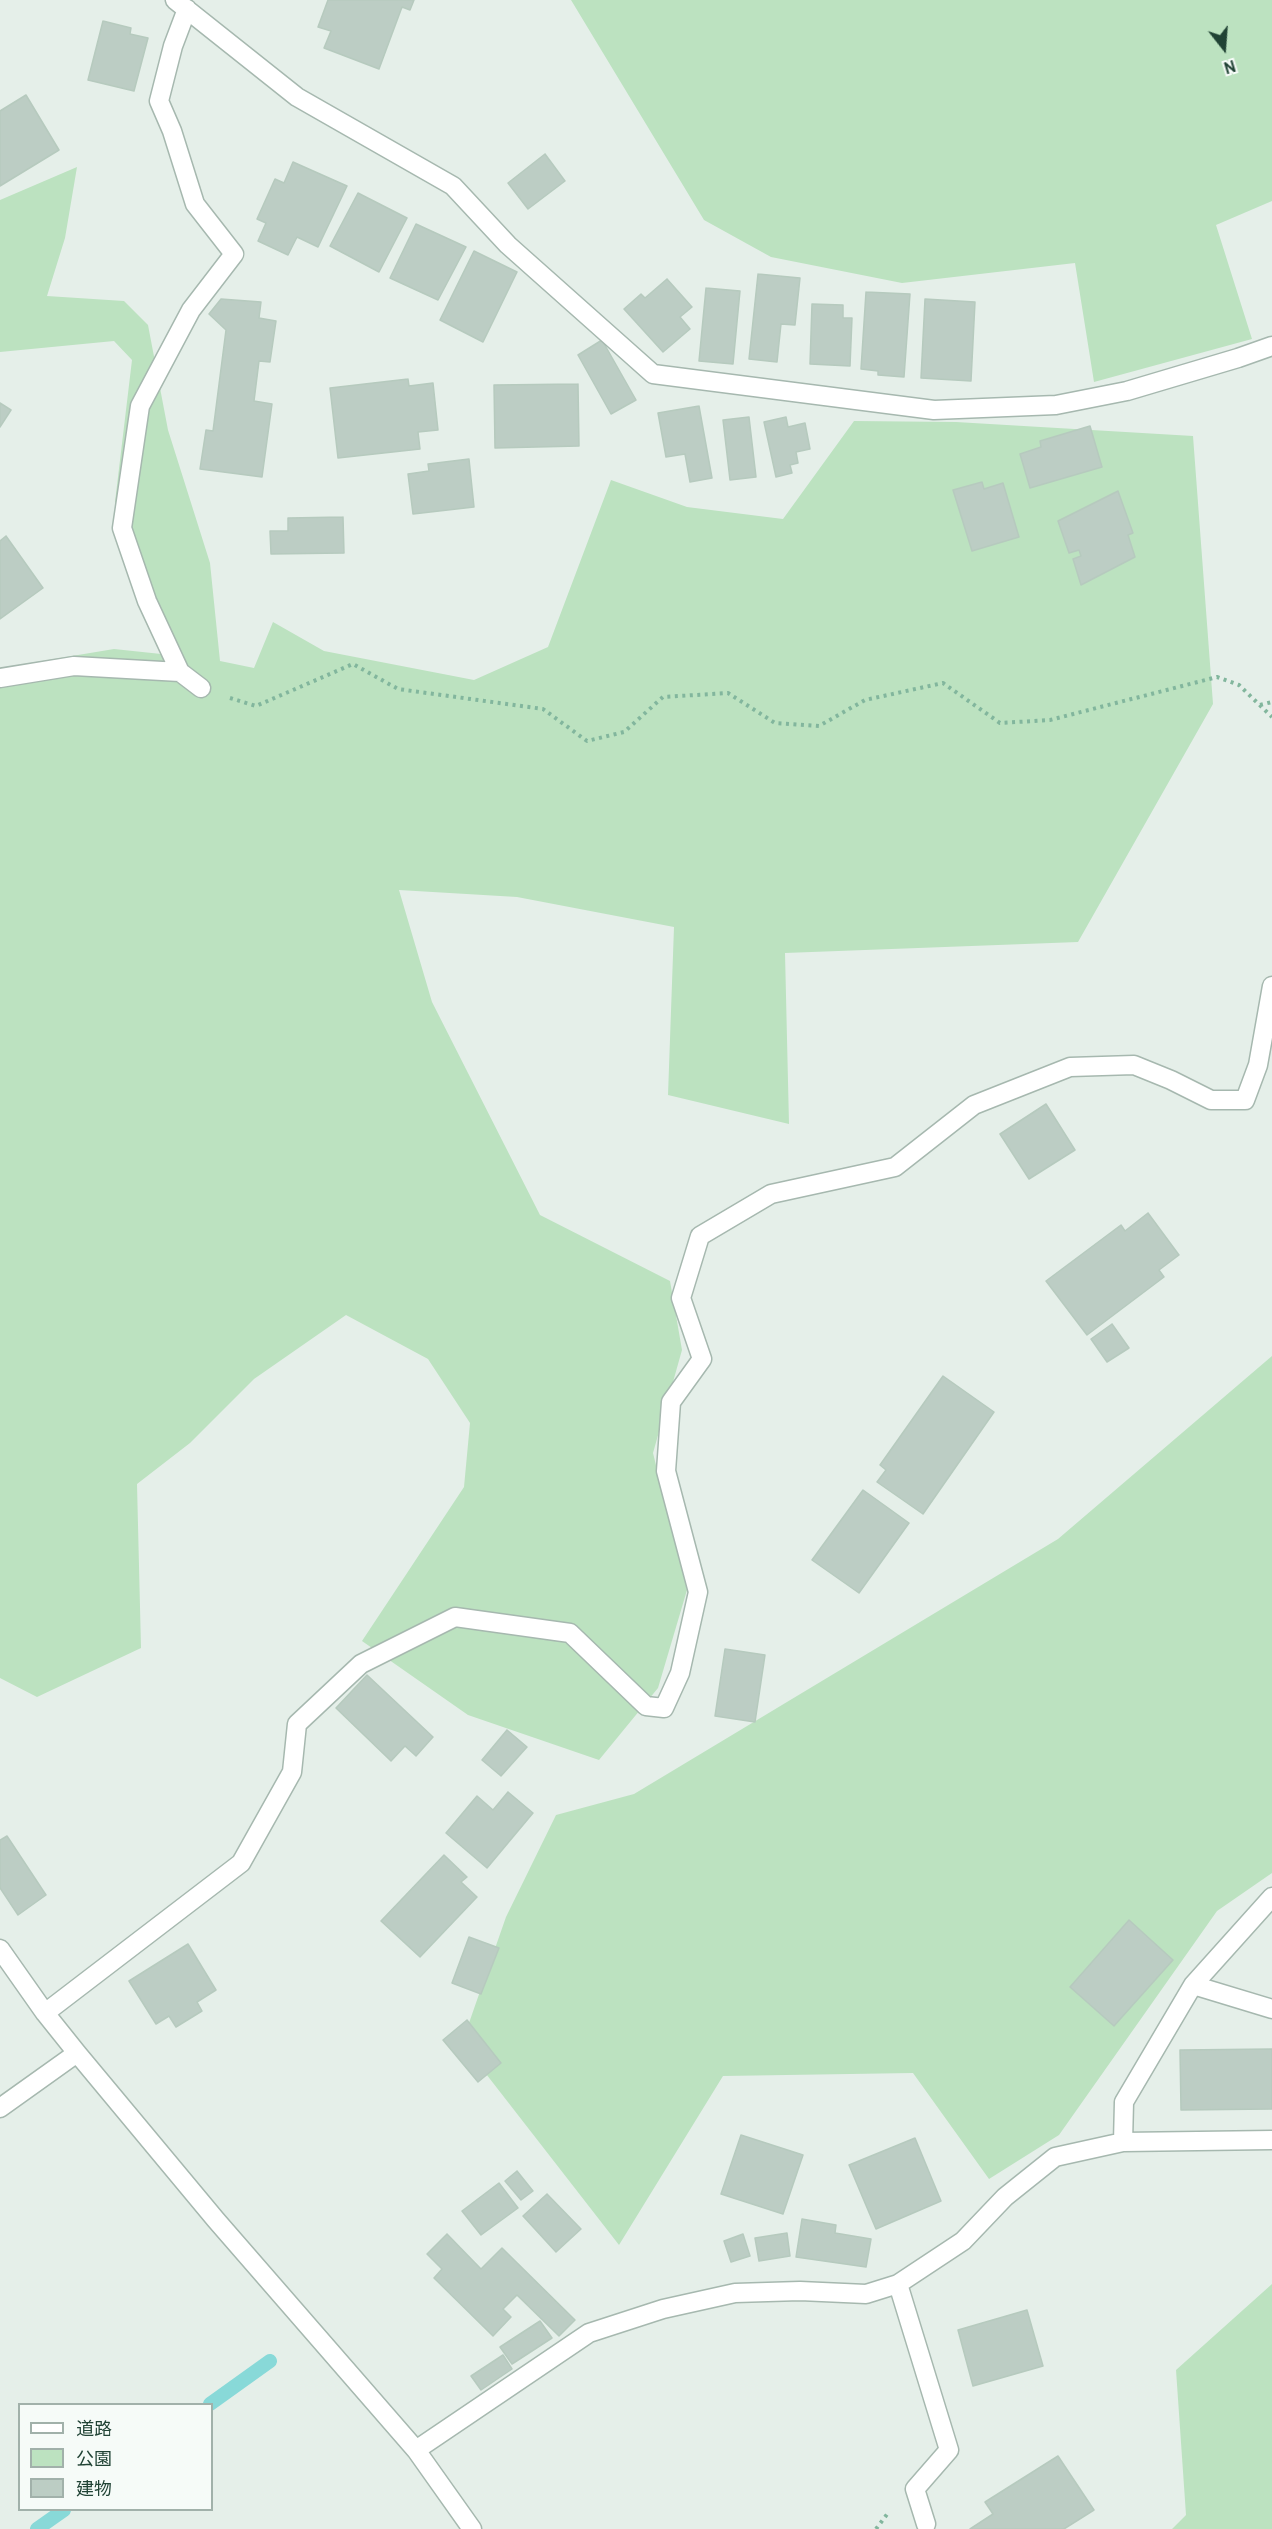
<!DOCTYPE html>
<html>
<head>
<meta charset="utf-8">
<style>
  body { margin:0 }
  #map { position:relative; width:1272px; height:2529px; overflow:hidden; background:#e5efe9; font-family:Overpass,"Noto Sans JP",sans-serif }
  canvas { display:block }
  .legend { position:absolute; left:18px; top:2403px; width:195px; height:108px; box-sizing:border-box; background:#f6fbf8; border:2px solid #a1b1aa; margin:0; padding:8px 10px; list-style:none; font-size:18px; color:#214335 }
  .legend li { display:flex; align-items:center; gap:12px; height:30px }
  .legend b { width:30px; border:2px solid #a1b1aa }
  .north { position:absolute; left:1194px; top:18px; width:60px; height:60px; -webkit-text-stroke:4px #f6fbf8; paint-order:stroke; rotate:163deg; font-size:16px; font-weight:700; line-height:24px; text-align:center; color:#214335 }
  .north::after { content:''; display:block; margin:auto; width:21px; height:27px; background:#214335; clip-path:polygon(50% 0,100% 100%,50% 72%,0 100%) }
</style>
</head>
<body>
<div id="map">
<canvas width="1272" height="2529"></canvas>
<ul class="legend">
<li><b style="height:8px;background:#fff"></b>道路</li>
<li><b style="height:16px;background:#bce2c0"></b>公園</li>
<li><b style="height:16px;background:#bccdc4"></b>建物</li>
</ul>
<div class="north">N</div>
</div>
<script>
const g = document.querySelector('canvas').getContext('2d');
g.lineJoin = 'round';
function fill(path, color) { g.fillStyle = color; g.fill(path, 'evenodd'); }
const shape = rows => new Path2D(rows.map(r => 'M' + r).join(''));
function stroke(path, color, width, dash) { g.strokeStyle = color; g.lineWidth = width; g.lineCap = dash ? 'butt' : 'round'; g.setLineDash(dash || []); g.stroke(path); }
fill(shape([
  [571,0,1272,0,1272,201,1216,225,1252,339,1094,382,1075,263,902,283,771,257,704,220],
  [77,167,65,238,47,296,124,301,148,325,168,430,210,563,220,661,254,668,273,622,324,651,474,680,548,647,611,480,687,507,783,519,854,421,956,422,1193,436,1213,704,1078,942,785,953,789,1124,668,1095,674,927,517,897,399,890,432,1002,540,1215,670,1281,682,1350,653,1453,687,1590,658,1688,599,1760,468,1715,362,1641,464,1487,470,1423,428,1359,346,1315,254,1379,190,1443,137,1484,141,1648,37,1697,0,1678,0,668,114,649,180,656,115,502,132,360,114,341,0,352,0,200],
  [1272,1356,1272,1873,1217,1911,1059,2135,989,2179,913,2073,723,2076,619,2245,462,2043,506,1917,556,1815,634,1794,1058,1539],
  [1272,2284,1272,2529,1172,2529,1186,2515,1176,2370]
]), '#bce2c0');
stroke(shape([
  [210,2404,270,2361],
  [37,2529,64,2510]
]), '#88d9d8', 14);
const building = shape([
  [328,0,414,0,410,10,402,7,379,69,324,48,331,31,318,27,328,0],
  [103,21,131,28,130,34,148,38,134,91,88,80,103,21],
  [26,95,59,150,0,186,0,111,26,95],
  [545,154,565,181,528,209,508,183,545,154],
  [293,162,347,186,318,247,297,237,288,255,258,241,266,223,257,219,275,179,284,183,293,162],
  [358,193,407,218,379,272,330,246,358,193],
  [416,224,466,247,438,300,390,278,416,224],
  [474,251,517,272,483,342,440,320,474,251],
  [758,274,800,278,795,325,781,324,777,362,749,359,758,274],
  [667,279,692,307,680,317,690,329,663,352,624,309,641,294,645,298,667,279],
  [706,288,740,291,733,364,699,361,706,288],
  [866,292,910,294,904,377,878,375,878,371,861,369,866,292],
  [221,299,261,302,259,318,276,321,270,362,259,361,254,401,272,404,262,477,200,469,206,430,213,431,226,330,209,314,221,299],
  [925,299,975,302,971,381,921,378,925,299],
  [812,304,843,305,843,318,852,318,850,366,810,364,812,304],
  [602,340,636,400,611,414,578,355,602,340],
  [408,379,409,386,433,383,438,430,418,432,420,449,338,458,330,388,408,379],
  [578,384,579,446,495,448,494,385,578,384],
  [0,403,11,410,0,427,0,403],
  [699,406,712,478,690,482,685,454,666,457,658,413,699,406],
  [749,417,756,477,730,480,723,420,749,417],
  [786,417,788,427,805,423,810,449,796,452,798,463,790,465,792,473,776,477,764,422,786,417],
  [1090,426,1102,467,1030,488,1020,454,1041,447,1040,441,1090,426],
  [469,459,474,507,413,514,408,474,429,471,428,464,469,459],
  [982,482,984,489,1003,483,1019,537,972,551,953,490,982,482],
  [1118,491,1133,533,1128,535,1135,557,1081,585,1073,559,1081,556,1079,550,1069,553,1058,521,1118,491],
  [343,517,344,553,271,554,270,531,288,531,288,518,343,517],
  [6,536,43,588,0,619,0,541,6,536],
  [1046,1104,1075,1150,1029,1179,1000,1134,1046,1104],
  [1148,1213,1179,1255,1159,1270,1164,1277,1087,1335,1046,1281,1121,1225,1125,1231,1148,1213],
  [1112,1324,1129,1348,1107,1362,1091,1339,1112,1324],
  [943,1376,994,1412,923,1514,877,1482,886,1470,880,1465,943,1376],
  [863,1490,909,1523,859,1593,812,1560,863,1490],
  [725,1649,765,1655,755,1722,715,1716,725,1649],
  [367,1675,433,1737,416,1756,405,1746,391,1761,336,1708,367,1675],
  [507,1730,527,1747,501,1776,482,1760,507,1730],
  [508,1792,533,1813,487,1868,446,1833,477,1796,493,1810,508,1792],
  [7,1836,46,1895,18,1915,0,1888,0,1840,7,1836],
  [444,1855,467,1877,461,1882,477,1897,420,1957,381,1921,444,1855],
  [1129,1920,1173,1960,1114,2026,1070,1987,1129,1920],
  [469,1937,499,1948,481,1994,452,1983,469,1937],
  [188,1944,216,1990,197,2002,202,2011,176,2027,169,2016,156,2024,129,1981,188,1944],
  [467,2020,501,2063,478,2082,443,2040,467,2020],
  [1272,2049,1272,2109,1181,2110,1180,2050,1272,2049],
  [741,2135,803,2155,783,2214,721,2194,741,2135],
  [915,2138,941,2201,876,2229,849,2165,915,2138],
  [517,2171,533,2191,521,2200,505,2181,517,2171],
  [499,2183,518,2208,481,2235,462,2211,499,2183],
  [547,2194,581,2229,556,2252,523,2216,547,2194],
  [802,2219,836,2225,835,2233,871,2239,866,2267,796,2257,802,2219],
  [787,2233,790,2256,759,2261,755,2238,787,2233],
  [447,2234,481,2269,502,2248,575,2320,559,2336,517,2295,503,2309,511,2317,493,2336,434,2278,442,2269,427,2254,447,2234],
  [743,2234,750,2256,731,2262,724,2241,743,2234],
  [1027,2310,1043,2366,973,2386,958,2330,1027,2310],
  [540,2321,552,2338,512,2364,500,2347,540,2321],
  [503,2355,512,2369,481,2390,471,2376,503,2355],
  [1058,2456,1094,2510,1064,2529,970,2529,993,2514,985,2502,1058,2456]
]);
fill(building, '#bccdc4');
stroke(building, '#b6cabe', 1.5);
const minor = shape([
  [175,0,297,97,453,186,508,245,653,374,934,410,1056,405,1127,391,1238,358,1272,346],
  [187,9,173,46,159,101,172,131,195,204,234,254,191,310,140,406,122,528,147,601,180,672,201,688],
  [0,678,74,666,180,672],
  [0,1949,45,2013,77,2053,216,2220,416,2450,472,2529],
  [1193,1985,1272,2009],
  [45,2013,241,1863,292,1772,297,1724,361,1664,455,1617,570,1633,646,1706,664,1708,680,1673,698,1592,666,1471,671,1402,702,1359,681,1298,700,1236,771,1194,895,1167,974,1105,1070,1067,1134,1065,1171,1080,1211,1100,1245,1100,1258,1065,1272,986],
  [0,2108,77,2053],
  [1123,2142,1124,2102,1193,1985,1272,1897],
  [898,2284,949,2450,915,2489,926,2524],
  [416,2450,589,2333,663,2309,735,2293,800,2291,866,2294,898,2284,963,2241,1005,2197,1055,2157,1123,2142,1272,2140]
]);
stroke(minor, '#a6b8af', 21);
stroke(shape([
  [230,698,256,706,353,664,398,689,543,709,587,741,624,732,663,697,728,693,775,723,819,726,865,700,943,683,1000,723,1050,720,1217,677,1239,685,1272,717],
  [1260,705,1272,702],
  [876,2529,888,2513]
]), '#82b69d', 4, [3, 4.5]);
stroke(minor, '#fff', 18);
</script>
</body>
</html>
